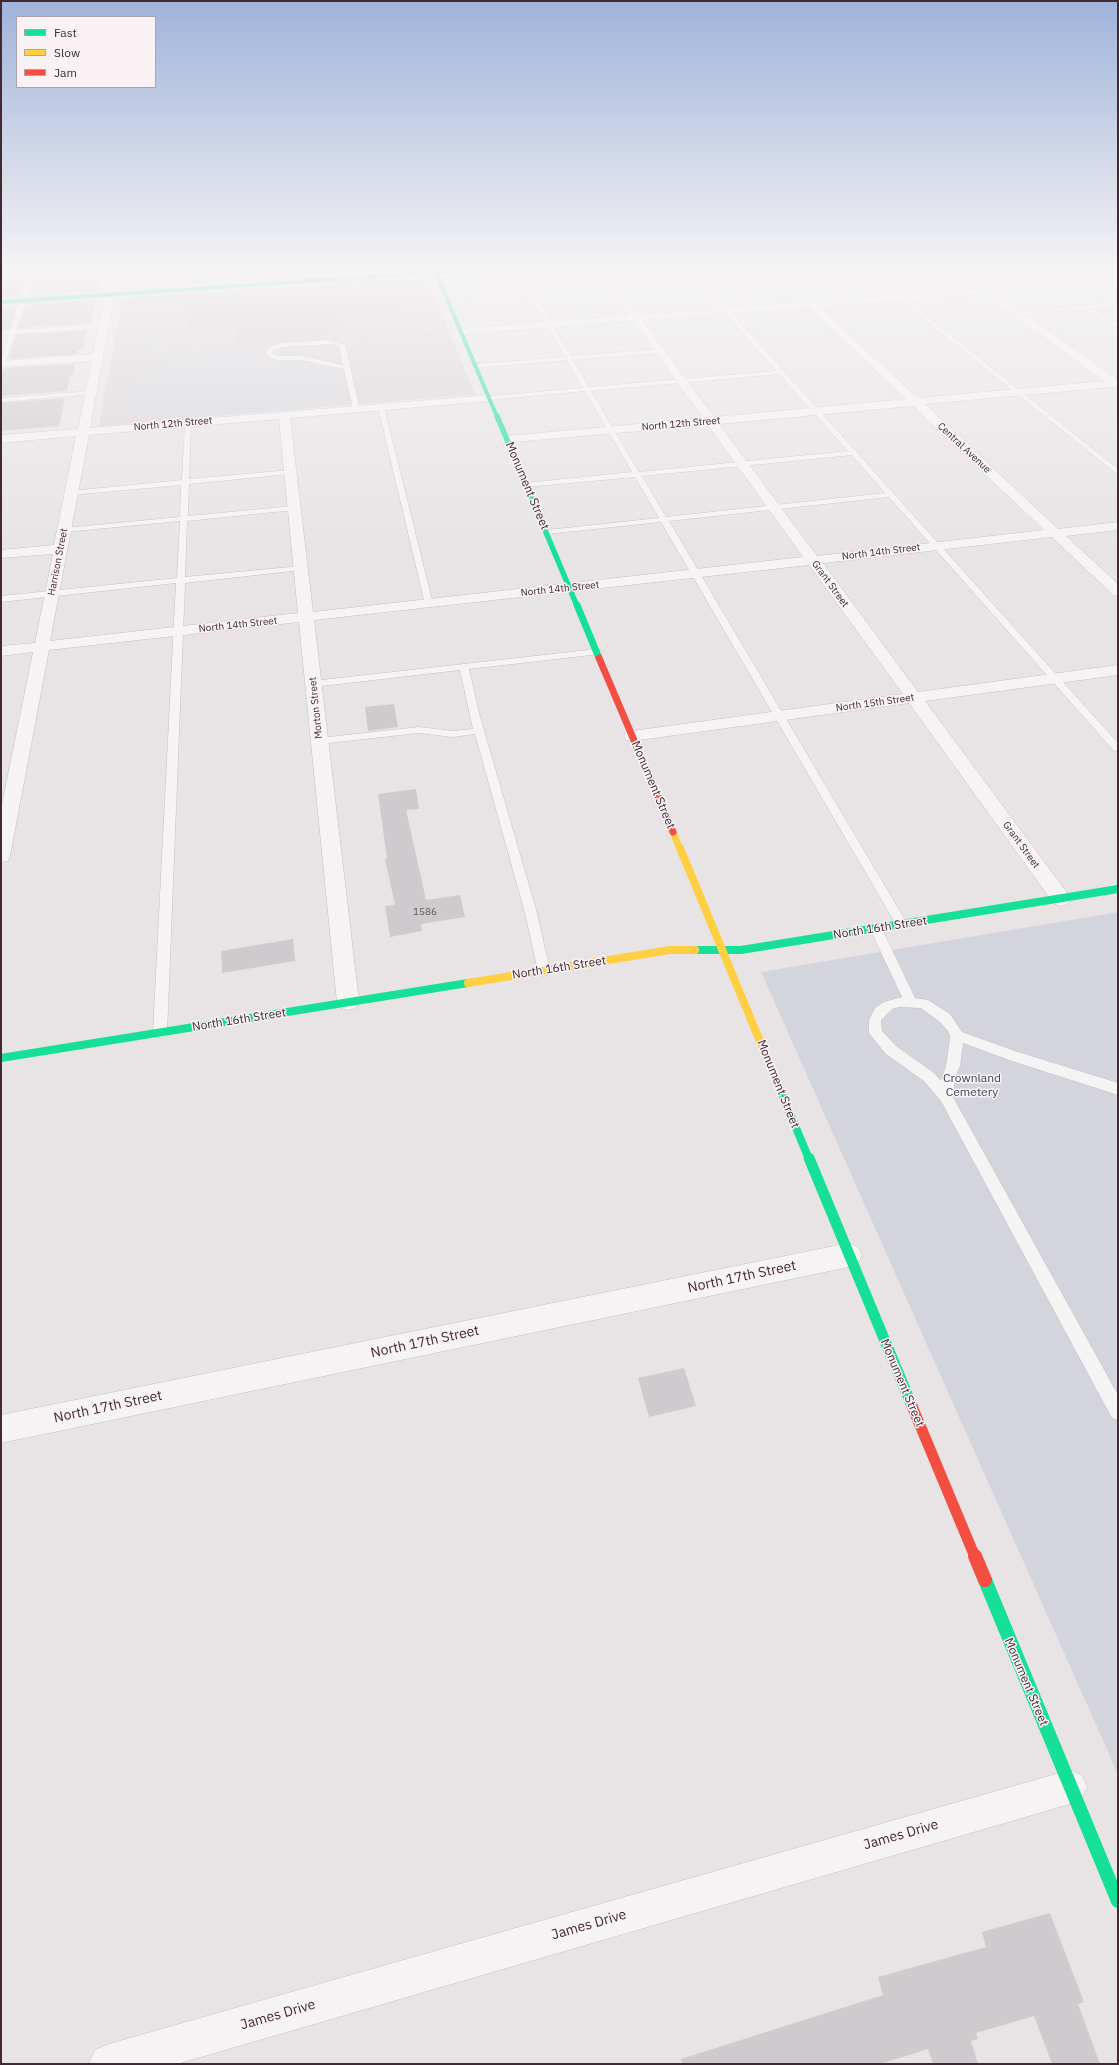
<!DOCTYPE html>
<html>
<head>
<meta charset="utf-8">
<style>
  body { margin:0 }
  #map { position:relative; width:1119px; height:2065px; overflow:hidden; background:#e8e4e6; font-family:"IBM Plex Sans",sans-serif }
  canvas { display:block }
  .frame { position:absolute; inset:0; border:2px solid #422a35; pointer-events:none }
  .legend { position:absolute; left:16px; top:16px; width:140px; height:72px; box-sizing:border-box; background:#f8f2f5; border:1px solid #afa2a8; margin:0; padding:5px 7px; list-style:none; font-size:12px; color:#422a35 }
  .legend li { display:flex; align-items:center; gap:8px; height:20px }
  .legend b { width:20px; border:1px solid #afa2a8 }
</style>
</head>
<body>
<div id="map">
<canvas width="1119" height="2065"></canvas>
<div class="frame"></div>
<ul class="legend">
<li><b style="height:5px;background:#16e098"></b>Fast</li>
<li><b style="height:5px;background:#ffcf43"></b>Slow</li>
<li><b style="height:5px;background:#f24e42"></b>Jam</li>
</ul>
</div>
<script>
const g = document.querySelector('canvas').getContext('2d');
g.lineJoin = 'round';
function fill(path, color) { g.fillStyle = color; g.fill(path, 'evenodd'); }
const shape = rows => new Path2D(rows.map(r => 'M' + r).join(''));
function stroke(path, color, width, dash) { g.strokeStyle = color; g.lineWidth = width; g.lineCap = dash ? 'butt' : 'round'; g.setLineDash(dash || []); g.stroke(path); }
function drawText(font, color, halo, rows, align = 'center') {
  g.font = font + ' "IBM Plex Sans",sans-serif'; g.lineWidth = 3; g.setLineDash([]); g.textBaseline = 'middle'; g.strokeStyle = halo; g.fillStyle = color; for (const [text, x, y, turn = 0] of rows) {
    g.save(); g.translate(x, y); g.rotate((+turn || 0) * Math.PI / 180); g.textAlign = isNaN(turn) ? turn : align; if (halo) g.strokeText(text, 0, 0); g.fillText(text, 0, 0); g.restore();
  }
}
fill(shape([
  [424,278,427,279,475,394,99,426,122,298]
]), '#dbd2d6');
fill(shape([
  [165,333,164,349,200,346,211,348,211,351,157,356,153,355,154,350,152,349,137,350,138,335],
  [257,349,258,363,284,360,317,363,327,366,339,374,342,379,341,385,336,392,321,400,292,407,188,416,164,417,143,415,128,410,121,403,118,397,120,390,140,377,168,370,211,366,210,364,165,368,166,357],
  [1118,912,1118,1774,761,972]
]), '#d4d5dc');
fill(shape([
  [190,268,207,268,208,284,190,285],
  [104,270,98,291,29,296,35,275],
  [26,277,20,296,1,298,1,278],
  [389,290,398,314,341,318,344,332,329,333,329,336,304,338,304,339,277,343,236,344,235,325,188,328,189,293,209,292,210,302,289,296,290,301,358,296,357,293],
  [96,300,91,323,18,328,26,305],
  [17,305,9,330,1,330,1,306],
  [86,331,83,349,77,350,77,354,9,359,16,335],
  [75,364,74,375,70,375,67,391,1,396,1,371,6,368],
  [65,398,59,426,1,431,1,403],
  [394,704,398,727,368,731,365,707],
  [416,789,419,809,406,810,426,900,460,895,465,917,421,924,422,931,390,937,385,906,395,905,385,859,387,858,378,794],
  [293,939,295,961,222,973,221,951],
  [684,1368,696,1406,649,1417,638,1378],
  [1050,1913,1084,2002,1078,2004,1100,2064,1052,2064,1034,2016,976,2033,978,2039,971,2041,978,2064,933,2064,928,2049,880,2064,682,2064,681,2059,883,1995,878,1977,986,1947,982,1932]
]), '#cfcacd');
const lane = shape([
  [32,268,37,268,36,271,106,268,34,274,16,330,104,324,107,326,104,328,15,334,4,368,1,370,1,358,9,334,1,335,1,331,10,331,28,275,1,277,1,273,30,271,32,268],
  [182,268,188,268,187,290,184,292,181,290,182,268],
  [514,268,519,268,533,293,696,281,686,268,691,268,1118,743,1118,752,1114,751,889,497,669,521,908,925,906,928,898,928,661,522,547,534,543,532,547,530,659,518,635,477,526,487,522,485,526,483,632,472,585,391,489,400,486,398,489,396,583,388,567,360,476,368,473,366,476,364,565,357,530,296,448,303,445,301,528,293,514,268],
  [699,284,776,371,589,387,573,360,659,353,662,351,659,349,571,356,535,296,699,284],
  [779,374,848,451,639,472,591,391,779,374],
  [852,455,885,493,666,517,642,476,852,455],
  [731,268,736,268,729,279,738,290,823,281,809,268,815,268,853,301,848,302,826,284,741,293,754,309,749,310,733,293,723,279,731,268],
  [981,268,987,268,1008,282,1021,283,1028,281,1012,268,1018,268,1035,282,1021,287,1012,286,1006,289,981,290,983,287,1005,285,981,268],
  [900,295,1118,469,1118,475,898,298,900,295],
  [1118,302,1118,306,1091,308,1118,324,1118,328,1084,309,1016,315,1013,313,1118,302],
  [330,340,345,345,358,401,358,410,353,409,344,369,301,360,277,360,269,357,265,352,272,346,281,343,330,340],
  [330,344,339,346,343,365,301,356,278,356,271,352,281,347,330,344],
  [91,391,94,393,93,394,1,402,1,398,91,391],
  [381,405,384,407,433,604,429,607,425,604,378,407,381,405],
  [188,421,191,423,189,479,290,470,294,472,290,474,189,484,188,516,294,506,298,508,294,510,187,521,185,577,301,566,305,568,301,570,185,583,167,1033,165,1037,160,1038,155,1037,153,1033,176,583,1,602,1,596,177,578,180,521,65,532,61,530,65,528,180,517,181,485,71,495,67,493,71,491,182,480,185,423,188,421],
  [597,649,602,652,600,654,469,669,479,713,537,913,550,971,548,974,544,976,540,974,538,971,525,913,475,734,453,737,419,733,319,744,314,741,319,738,419,727,453,731,473,729,460,670,313,687,308,684,313,681,597,649],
  [876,925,880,926,882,929,915,998,928,1000,950,1014,962,1032,1015,1051,1118,1083,1118,1095,1012,1061,963,1043,960,1066,955,1077,953,1097,1118,1395,1118,1420,1112,1418,941,1101,924,1081,886,1054,869,1033,869,1020,875,1008,884,1002,902,997,870,929,872,926,876,925],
  [899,1007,921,1008,940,1022,948,1031,950,1036,949,1046,946,1066,941,1081,934,1073,896,1046,882,1031,881,1020,892,1009,899,1007]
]);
const street = shape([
  [110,268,119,268,90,428,489,395,495,398,489,401,290,418,313,612,803,557,708,425,503,443,501,440,507,436,703,418,633,321,462,334,457,331,458,329,629,315,595,268,604,268,638,315,977,289,950,268,960,268,1118,380,1118,389,1112,387,925,404,1058,529,1118,522,1118,530,1066,536,1118,584,1118,596,1113,595,1052,537,823,563,918,692,1118,665,1118,675,925,701,1068,894,1071,899,1068,904,1061,906,1054,904,909,703,632,741,626,740,624,736,626,732,632,731,903,694,809,565,314,620,359,1002,356,1008,348,1010,340,1008,337,1002,299,622,49,650,10,856,8,861,1,862,1,809,33,652,1,656,1,646,35,643,53,554,1,558,1,550,54,545,76,436,1,443,1,435,78,429,92,361,1,367,1,361,93,354,110,268],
  [984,294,1104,381,918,398,819,307,984,294],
  [809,307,906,399,714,417,642,320,809,307],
  [913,406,1044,530,817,556,719,424,913,406],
  [279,419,298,613,50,641,89,435,279,419],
  [1100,268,1111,268,1118,272,1118,279,1100,268],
  [849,1243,858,1247,862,1255,858,1263,849,1267,1,1443,1,1415,849,1243],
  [1070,1770,1082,1775,1087,1787,1082,1799,1070,1804,177,2064,89,2064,95,2050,109,2044,1070,1770]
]);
stroke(lane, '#c4c0c2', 1);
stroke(street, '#c4c0c2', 1);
stroke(shape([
  [121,335,230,326,230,345,256,345],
  [425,335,428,345],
  [353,338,363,333],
  [362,339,376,392],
  [356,340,443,333]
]), '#c8c2c5', 1, [1.5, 1.5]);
fill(lane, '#f6f3f4');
fill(street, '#f6f3f4');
stroke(shape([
  [434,268,497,417],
  [1,302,500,268]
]), '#16e098', 4);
stroke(shape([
  [497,416,577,606]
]), '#16e098', 5.5);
stroke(shape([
  [577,605,599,658]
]), '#16e098', 7);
stroke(shape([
  [695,950,741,950,1118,889],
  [1,1058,468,983],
  [776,1080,809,1159]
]), '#16e098', 8);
stroke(shape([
  [809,1158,912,1406]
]), '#16e098', 11);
stroke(shape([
  [985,1580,1118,1901]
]), '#16e098', 14);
stroke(shape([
  [673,832,680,849]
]), '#ffcf43', 7);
stroke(shape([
  [680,848,776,1080],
  [468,983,670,950,695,950]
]), '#ffcf43', 8);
stroke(shape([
  [599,658,673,832]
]), '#f24e42', 7);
stroke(shape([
  [912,1406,975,1557]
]), '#f24e42', 11);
stroke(shape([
  [975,1556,985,1580]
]), '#f24e42', 14);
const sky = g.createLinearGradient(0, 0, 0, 558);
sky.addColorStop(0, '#9fb3da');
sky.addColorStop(0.48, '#f5f3f4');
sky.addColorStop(1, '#f5f3f400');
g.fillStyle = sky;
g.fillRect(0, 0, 1119, 558);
drawText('10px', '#422a35', '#f8f2f5', [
  ["North 12th Street",173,424,-5],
  ["North 12th Street",681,424,-5],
  ["Central Avenue",964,448,43],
  ["North 14th Street",881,552,-7],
  ["Harrison Street",58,562,-79],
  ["Grant Street",830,584,54],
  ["North 14th Street",560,589,-6],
  ["North 14th Street",238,625,-6],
  ["North 15th Street",875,703,-8],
  ["Morton Street",316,708,-96],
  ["Grant Street",1021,845,54]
]);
drawText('10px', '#67545c', null, [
  ["1586",425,912]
]);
drawText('12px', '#422a35', '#f8f2f5', [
  ["Monument Street",527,486,67],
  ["Monument Street",653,785,67],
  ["North 16th Street",880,928,-9],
  ["North 16th Street",559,968,-9],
  ["North 16th Street",239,1020,-9],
  ["Monument Street",778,1084,68],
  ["Monument Street",902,1383,67],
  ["Monument Street",1026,1682,67]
]);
drawText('12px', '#37425e', '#f8f2f5', [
  ["Crownland",972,1079],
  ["Cemetery",972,1093]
]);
drawText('14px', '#422a35', '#f8f2f5', [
  ["North 17th Street",742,1277,-12],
  ["North 17th Street",425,1342,-12],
  ["North 17th Street",108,1407,-12],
  ["James Drive",901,1835,-16],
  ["James Drive",589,1925,-16],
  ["James Drive",278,2015,-16]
]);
</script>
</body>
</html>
